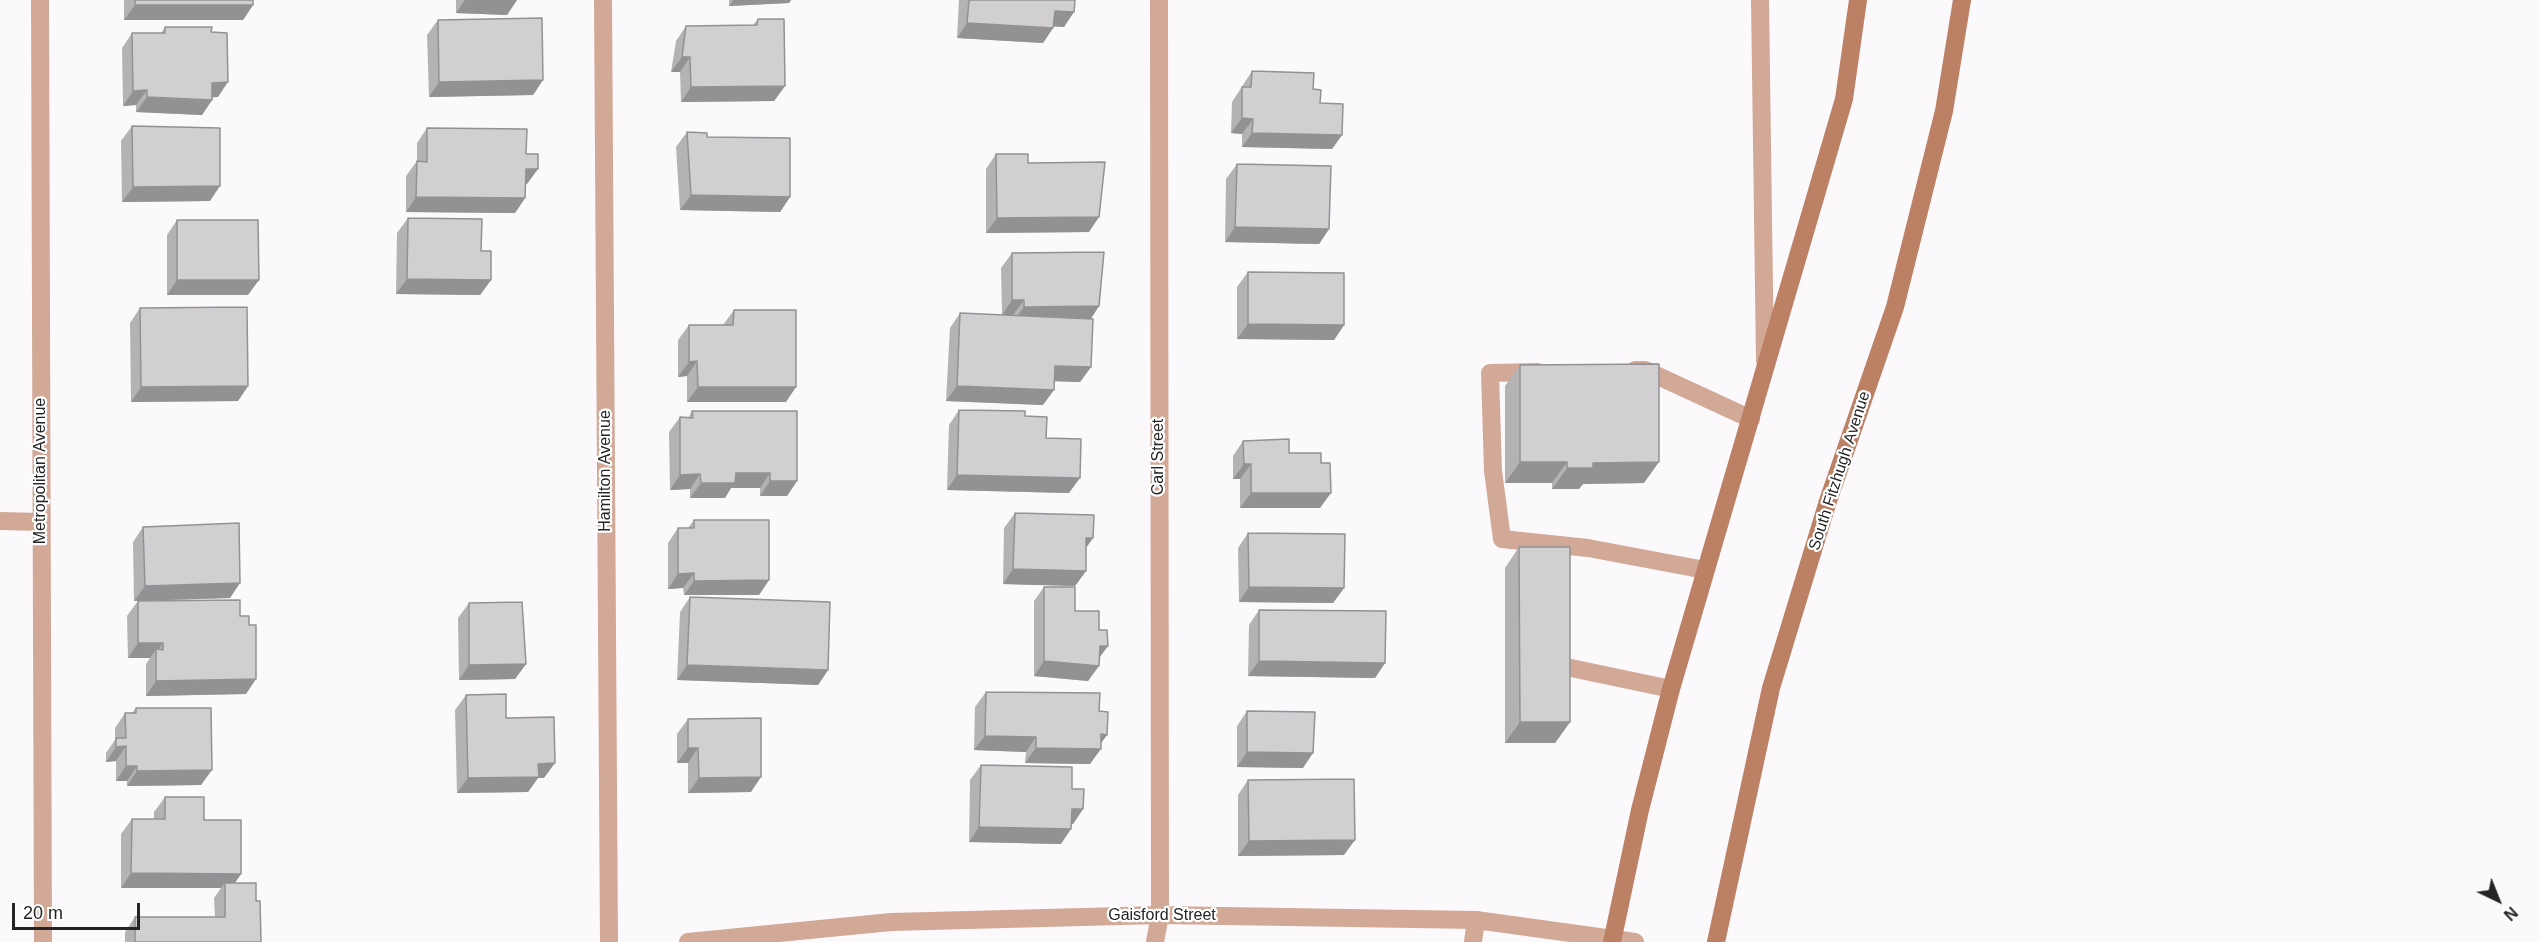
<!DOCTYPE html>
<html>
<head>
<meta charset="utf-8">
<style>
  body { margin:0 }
  #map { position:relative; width:2540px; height:942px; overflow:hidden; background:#fcf9fd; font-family:Arial,sans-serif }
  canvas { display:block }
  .north { position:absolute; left:2468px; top:870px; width:60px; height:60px; -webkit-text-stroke:4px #fff; paint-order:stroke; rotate:137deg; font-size:16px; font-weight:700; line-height:24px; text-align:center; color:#252425 }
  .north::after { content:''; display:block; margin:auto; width:21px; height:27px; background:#252425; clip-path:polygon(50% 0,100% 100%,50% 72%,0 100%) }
  .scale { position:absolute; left:12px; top:903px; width:128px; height:27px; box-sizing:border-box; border:3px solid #252425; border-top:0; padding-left:8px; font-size:18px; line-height:21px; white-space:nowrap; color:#252425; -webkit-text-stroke:4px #fff; paint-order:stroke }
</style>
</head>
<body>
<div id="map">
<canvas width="2540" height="942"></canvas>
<div class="north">N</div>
<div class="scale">20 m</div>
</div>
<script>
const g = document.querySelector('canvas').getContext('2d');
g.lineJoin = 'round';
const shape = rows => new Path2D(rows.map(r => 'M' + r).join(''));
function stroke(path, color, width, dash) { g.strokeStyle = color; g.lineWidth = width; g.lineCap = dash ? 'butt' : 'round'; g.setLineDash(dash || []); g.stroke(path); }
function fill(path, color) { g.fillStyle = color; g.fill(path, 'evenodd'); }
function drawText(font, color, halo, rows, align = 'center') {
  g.font = font + ' Arial,sans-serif'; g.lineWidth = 4.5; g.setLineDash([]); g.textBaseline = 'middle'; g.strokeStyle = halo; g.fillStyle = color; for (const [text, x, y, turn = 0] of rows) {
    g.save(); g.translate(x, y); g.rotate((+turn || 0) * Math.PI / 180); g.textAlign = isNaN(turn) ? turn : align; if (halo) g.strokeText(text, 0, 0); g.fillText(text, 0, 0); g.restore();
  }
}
stroke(shape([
  [1635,370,1645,370,1751,419],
  [1538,372,1490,373,1493,471,1502,539,1588,548,1705,570],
  [1571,668,1671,689],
  [1155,942,1160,915],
  [1473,942,1476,920]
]), '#d2a996', 18);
stroke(shape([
  [40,0,43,942],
  [603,0,609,942],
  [1159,0,1160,915],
  [1760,0,1765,361],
  [0,521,41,522],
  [688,942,891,922,1160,915,1476,920,1635,942]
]), '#d2a996', 18);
stroke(shape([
  [1612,942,1640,810,1671,689,1844,99,1858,0],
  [1716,942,1771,688,1828,501,1895,307,1944,111,1962,0]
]), '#bc8164', 18);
fill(shape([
  [124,0,253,0,253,5,243,20,124,20],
  [456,0,517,0,507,15,456,13],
  [729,0,791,0,789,3,729,6],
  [959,0,1075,0,1064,27,1053,26,1053,28,1043,43,957,38],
  [758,19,785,86,774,101,681,102,680,72,671,72,676,41,686,26,753,25],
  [438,20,543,80,533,95,429,97,427,35],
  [165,27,211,32,218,97,212,97,212,100,202,115,136,112,136,105,123,106,122,48,132,33,161,33],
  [1252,71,1313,89,1320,103,1342,135,1332,149,1242,147,1242,134,1231,133,1232,102],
  [132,126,210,201,122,202,121,141],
  [427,128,527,184,526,184,525,198,515,213,406,212,406,176,417,161,417,143],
  [687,132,707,137,790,197,780,212,680,210,676,147],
  [996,154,1028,163,1089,232,986,233,986,169],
  [1237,164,1329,229,1319,244,1225,242,1226,179],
  [408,218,481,251,491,280,480,295,396,294,397,233],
  [177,220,248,295,167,295,167,235],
  [1012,253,1099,306,1091,319,1091,367,1080,382,1054,381,1043,405,946,401,950,328,960,313,1002,315,1001,268],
  [1248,272,1344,325,1334,340,1237,339,1237,287],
  [140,308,248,386,238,401,131,402,130,323],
  [734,310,786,402,687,402,687,376,678,377,678,340,689,325,723,325],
  [1520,365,1644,483,1583,484,1579,489,1552,489,1552,483,1505,483,1505,386],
  [959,410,1025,416,1046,438,1069,493,947,490,949,425],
  [692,411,797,481,787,496,760,496,760,488,731,488,725,498,690,498,690,489,670,490,669,432,680,417,688,418],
  [1243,441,1289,453,1321,463,1320,508,1240,508,1240,479,1233,479,1233,456],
  [1015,513,1093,538,1086,548,1086,571,1075,586,1003,584,1004,528],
  [694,520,769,580,759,595,684,595,683,588,668,589,668,543,678,528,688,528],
  [143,527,230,598,134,601,133,542],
  [1248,533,1344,588,1333,603,1239,602,1238,548],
  [1519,547,1570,722,1555,743,1505,743,1505,568],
  [1044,587,1075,611,1099,658,1088,681,1034,676,1034,601],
  [690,597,828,670,818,685,677,680,680,612],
  [138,601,240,616,246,694,146,696,146,664,150,658,128,658,127,616],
  [469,603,526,664,515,679,459,680,458,618],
  [1259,610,1385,663,1375,678,1248,676,1249,625],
  [986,692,1099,711,1101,744,1090,764,1025,763,1026,752,974,750,975,707],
  [466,695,506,718,544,778,538,778,528,792,457,793,455,710],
  [136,708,201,785,127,786,127,781,116,781,116,761,106,762,106,753,115,740,115,728,125,713,132,713],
  [1247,711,1303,768,1237,767,1237,726],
  [688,719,751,792,688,793,688,763,677,763,677,734],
  [981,765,1072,789,1083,809,1073,824,1071,824,1061,844,969,842,970,780],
  [1248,780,1344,855,1238,856,1238,795],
  [165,797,204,820,241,874,235,883,256,901,261,942,125,942,125,932,135,917,215,917,214,898,221,888,121,888,121,834,132,819,154,819,154,812]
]), '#b5b2b5');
fill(shape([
  [465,0,517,0,507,15,456,13],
  [733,0,791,0,789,3,729,6],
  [135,5,253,5,243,20,124,20],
  [1055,11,1074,12,1064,27,1044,26],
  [967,23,1053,28,1043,43,957,38],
  [682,57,690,57,680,72,671,72],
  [543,80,533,95,429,97,439,82],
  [228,82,218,97,202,98,212,83],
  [785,86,774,101,681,102,691,87],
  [147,90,136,105,123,106,133,91],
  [147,97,212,100,202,115,136,112],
  [1242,118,1253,119,1242,134,1231,133],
  [1252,133,1342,135,1332,149,1242,147],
  [526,169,538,169,527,184,515,184],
  [220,186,210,201,122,202,133,187],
  [691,195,790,197,780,212,680,210],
  [416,197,525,198,515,213,406,212],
  [1099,217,1089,232,986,233,997,218],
  [1235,227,1329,229,1319,244,1225,242],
  [407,279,491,280,480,295,396,294],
  [177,280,259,280,248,295,167,295],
  [1012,300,1024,300,1013,315,1002,315],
  [1099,306,1089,321,1013,322,1024,307],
  [1248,324,1344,325,1334,340,1237,339],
  [697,361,687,376,678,377,689,362],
  [1055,366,1091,367,1080,382,1045,381],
  [248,386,238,401,131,402,141,387],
  [957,386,1054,390,1043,405,946,401],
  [698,387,796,387,786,402,687,402],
  [1520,462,1567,462,1552,483,1505,483],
  [1659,462,1644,483,1583,484,1579,489,1552,489,1567,468,1593,463],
  [1244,464,1251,464,1240,479,1233,479],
  [736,473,770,473,760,488,731,488,725,498,690,498,701,483],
  [700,474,690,489,670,490,680,475],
  [957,475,1080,478,1069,493,947,490],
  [770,481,797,481,787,496,760,496],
  [1251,493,1331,493,1320,508,1240,508],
  [1086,538,1093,538,1082,553],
  [1013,569,1086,571,1075,586,1003,584],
  [694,573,683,588,668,589,678,574],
  [769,580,759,595,684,595,694,581],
  [240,583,230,598,134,601,145,586],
  [1249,587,1344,588,1333,603,1239,602],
  [138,643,163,643,156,653,156,649,150,658,128,658],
  [1100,646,1108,646,1097,661],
  [1044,661,1099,666,1088,681,1034,676],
  [1259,661,1385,663,1375,678,1248,676],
  [526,664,515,679,459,680,469,665],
  [687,665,828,670,818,685,677,680],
  [256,679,246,694,146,696,156,681],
  [1520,722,1570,722,1555,743,1505,743],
  [1101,734,1107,735,1097,749,1101,749,1090,764,1025,763,1036,748],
  [985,736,1036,737,1026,752,974,750],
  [126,746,116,761,106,762,116,747],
  [688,748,698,748,688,763,677,763],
  [1247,752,1313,753,1303,768,1237,767],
  [555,763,544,778,538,778,528,792,457,793,468,778,538,764],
  [126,766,137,766,127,781,116,781],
  [212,770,201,785,127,786,137,771],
  [761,777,751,792,688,793,699,778],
  [1072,809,1083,809,1073,824,1061,824],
  [979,827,1071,829,1061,844,969,842],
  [1355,840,1344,855,1238,856,1249,841],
  [131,873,241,874,231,888,225,883,221,888,121,888]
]), '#939194');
const building = shape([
  [135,0,253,0,253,5,135,5,135,0],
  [969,0,1075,0,1074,12,1055,11,1053,28,967,23,969,0],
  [542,18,543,80,439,82,438,20,542,18],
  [758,19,784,19,785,86,691,87,690,57,682,57,686,26,757,25,758,19],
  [165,27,212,27,211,32,227,33,228,82,212,83,212,100,147,97,147,90,133,91,132,33,165,33,165,27],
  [1252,71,1314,73,1313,89,1321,90,1320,103,1343,104,1342,135,1252,133,1253,119,1242,118,1242,87,1251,87,1252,71],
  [132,126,220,128,220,186,133,187,132,126],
  [427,128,527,129,526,154,538,154,538,169,526,169,525,198,416,197,417,161,427,162,427,128],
  [687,132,707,133,707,137,790,138,790,197,691,195,687,132],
  [996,154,1028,154,1028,163,1105,162,1099,217,997,218,996,154],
  [1237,164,1331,166,1329,229,1235,227,1237,164],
  [408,218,482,219,481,251,491,251,491,280,407,279,408,218],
  [177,220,258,220,259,280,177,280,177,220],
  [1104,252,1099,306,1024,307,1024,300,1012,300,1012,253,1104,252],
  [1248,272,1344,273,1344,325,1248,324,1248,272],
  [247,307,248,386,141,387,140,308,247,307],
  [734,310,796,310,796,387,698,387,697,361,689,362,689,325,733,325,734,310],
  [960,313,1093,319,1091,367,1055,366,1054,390,957,386,960,313],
  [1659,364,1659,462,1593,463,1593,468,1567,468,1567,462,1520,462,1520,365,1659,364],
  [959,410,1025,411,1025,416,1047,417,1046,438,1081,439,1080,478,957,475,959,410],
  [692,411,797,411,797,481,770,481,770,473,736,473,735,483,701,483,700,474,680,475,680,417,693,418,692,411],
  [1289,439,1289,453,1321,453,1321,463,1330,463,1331,493,1251,493,1251,464,1244,464,1243,441,1289,439],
  [1015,513,1094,515,1093,538,1086,538,1086,571,1013,569,1015,513],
  [694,520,769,520,769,580,694,581,694,573,678,574,678,528,694,528,694,520],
  [239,523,240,583,145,586,143,527,239,523],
  [1248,533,1345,534,1344,588,1249,587,1248,533],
  [1519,547,1570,547,1570,722,1520,722,1519,547],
  [1044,587,1075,587,1075,611,1099,611,1099,630,1107,630,1108,646,1100,646,1099,666,1044,661,1044,587],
  [690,597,830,602,828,670,687,665,690,597],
  [240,600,240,616,249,616,249,625,256,625,256,679,156,681,156,649,163,650,163,643,138,643,138,601,240,600],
  [522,602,526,664,469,665,469,603,522,602],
  [1259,610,1386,611,1385,663,1259,661,1259,610],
  [986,692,1100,693,1099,711,1108,712,1107,735,1101,734,1101,749,1036,748,1036,737,985,736,986,692],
  [506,694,506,718,554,717,555,763,538,764,539,777,468,778,466,695,506,694],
  [136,708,211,708,212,770,137,771,137,766,126,766,126,746,116,747,116,738,126,738,125,713,136,713,136,708],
  [1247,711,1315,712,1313,753,1247,752,1247,711],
  [761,718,761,777,699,778,698,748,688,748,688,719,761,718],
  [981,765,1072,767,1072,789,1084,789,1083,809,1072,809,1071,829,979,827,981,765],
  [1354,779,1355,840,1249,841,1248,780,1354,779],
  [165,797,204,797,204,820,241,820,241,874,131,873,132,819,165,819,165,797],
  [225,883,256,883,256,901,260,901,261,942,135,942,135,917,225,917,225,883]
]);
fill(building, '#d2cfd3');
stroke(building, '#939194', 1.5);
drawText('16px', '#252425', '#fff', [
  ["Carl Street",1159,457,-90],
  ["Metropolitan Avenue",41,471,-90],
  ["Hamilton Avenue",606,471,-90],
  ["South Fitzhugh Avenue",1840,471,-72],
  ["Gaisford Street",1162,916]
]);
</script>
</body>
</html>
